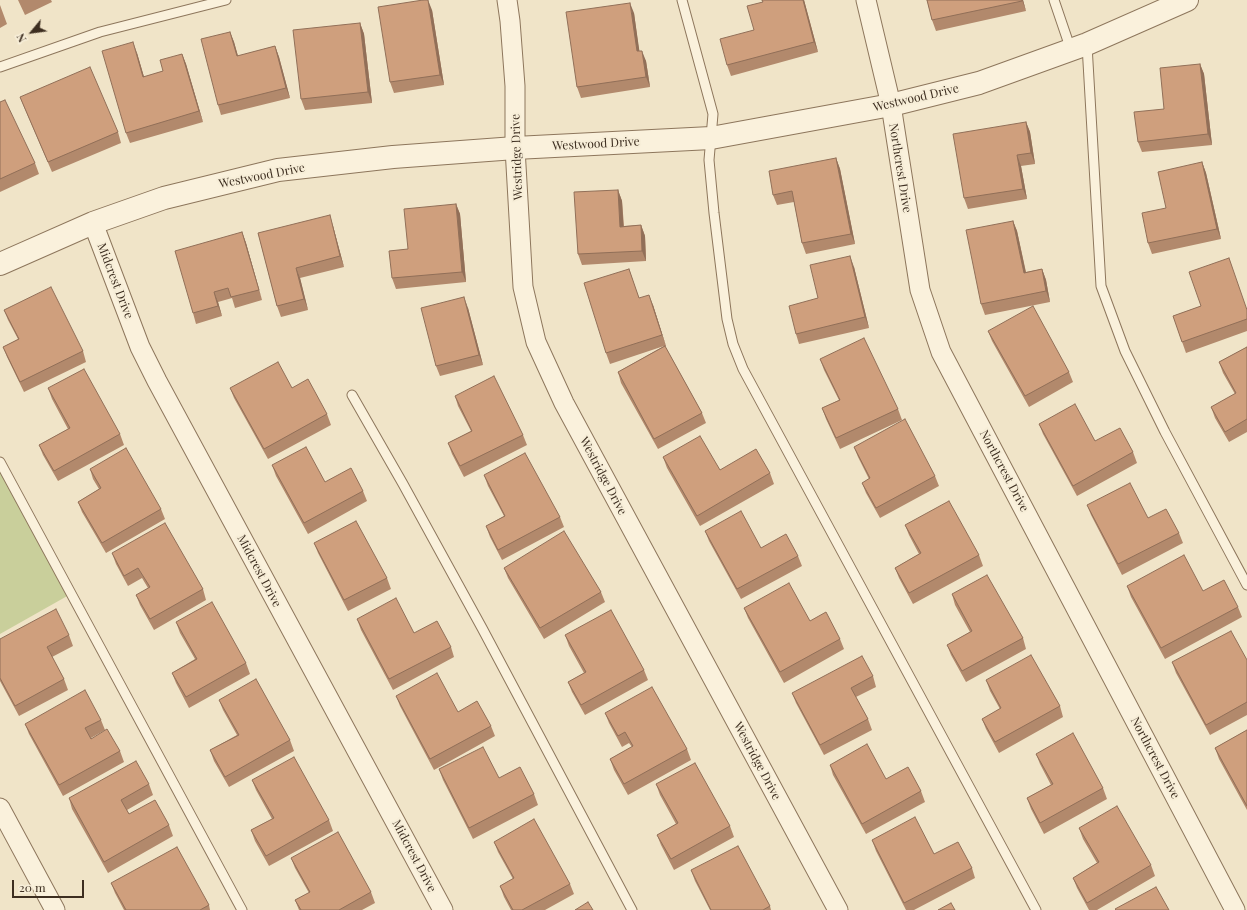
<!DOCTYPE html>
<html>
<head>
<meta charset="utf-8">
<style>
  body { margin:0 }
  #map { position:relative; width:1247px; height:910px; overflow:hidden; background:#f0e4c8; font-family:"Playfair Display",serif }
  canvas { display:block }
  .north { position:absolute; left:12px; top:12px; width:40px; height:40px; -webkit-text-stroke:3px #f7eed8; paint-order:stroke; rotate:241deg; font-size:11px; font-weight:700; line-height:16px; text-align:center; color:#3d2e20 }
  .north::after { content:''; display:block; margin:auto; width:14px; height:18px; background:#3d2e20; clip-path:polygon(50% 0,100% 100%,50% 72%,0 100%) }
  .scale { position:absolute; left:12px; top:880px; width:72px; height:18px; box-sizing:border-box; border:2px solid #3d2e20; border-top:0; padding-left:5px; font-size:12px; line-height:14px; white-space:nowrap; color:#3d2e20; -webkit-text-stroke:3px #f7eed8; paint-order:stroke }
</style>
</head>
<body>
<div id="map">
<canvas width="1247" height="910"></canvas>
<div class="north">N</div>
<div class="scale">20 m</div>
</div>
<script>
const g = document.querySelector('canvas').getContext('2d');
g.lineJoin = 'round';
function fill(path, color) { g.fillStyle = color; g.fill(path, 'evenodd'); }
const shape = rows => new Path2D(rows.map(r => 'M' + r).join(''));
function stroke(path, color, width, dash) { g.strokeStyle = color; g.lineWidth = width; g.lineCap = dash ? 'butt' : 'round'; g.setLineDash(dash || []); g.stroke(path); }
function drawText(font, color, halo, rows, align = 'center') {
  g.font = font + ' "Playfair Display",serif'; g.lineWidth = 4; g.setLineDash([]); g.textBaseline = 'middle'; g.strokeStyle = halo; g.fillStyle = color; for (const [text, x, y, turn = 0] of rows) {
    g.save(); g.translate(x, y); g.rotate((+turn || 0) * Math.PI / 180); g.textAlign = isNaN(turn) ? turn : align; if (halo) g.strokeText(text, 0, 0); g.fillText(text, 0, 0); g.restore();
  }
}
fill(shape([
  [0,469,69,595,0,634]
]), '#c9cf9b');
const service = shape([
  [682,0,713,114,709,160,714,213,727,319,733,344,743,369,1036,910],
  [1054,0,1071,50],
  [1087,45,1101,286,1125,351,1165,432,1247,585],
  [0,67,100,32,226,0],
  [352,395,403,484,482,628,632,910],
  [0,462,242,910]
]);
const minor = shape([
  [507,0,510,21,515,86,515,148,523,287,536,342,564,403,838,910],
  [866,0,891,105,920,290,941,352,1235,910],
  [93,223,140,347,157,381,443,910],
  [0,808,55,910]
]);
const tertiary = shape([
  [0,264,93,223,164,198,278,170,393,157,515,148,711,138,891,105,979,83,1087,44,1187,0]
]);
stroke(service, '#8d765c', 11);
stroke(minor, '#8d765c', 21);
stroke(tertiary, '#8d765c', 24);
stroke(service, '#faf1dc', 9);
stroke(minor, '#faf1dc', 19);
stroke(tertiary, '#faf1dc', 22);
fill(shape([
  [18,0,51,0,52,2,25,15],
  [762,0,804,0,818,52,731,76,727,65,754,30,763,2],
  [927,0,1023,0,1026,11,936,31,932,20],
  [0,5,7,24,0,28],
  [432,10,444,85,394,93,390,82],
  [634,13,639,51,646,61,650,87,581,98,577,87],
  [360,23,364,34,372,103,305,110,301,99],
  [230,32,234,42,238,56,275,46,279,57,290,98,221,115,218,105],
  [137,53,144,77,163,71,182,54,186,64,203,122,130,143,126,133],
  [1200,64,1204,74,1212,145,1142,152,1138,142],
  [20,97,118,132,121,143,52,172,24,107],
  [0,102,35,163,39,174,0,192],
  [1026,122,1030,132,1035,164,1021,166,1027,199,968,209,964,198],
  [836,158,840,169,855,244,806,254,802,243,794,202,777,205,773,195],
  [1202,162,1206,173,1221,239,1152,254,1148,243,1166,208],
  [618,190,622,201,624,226,641,225,645,236,646,261,582,265,578,254],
  [456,204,460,214,466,282,396,289,392,278],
  [1013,221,1017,231,1026,272,1042,269,1046,280,1050,302,985,315,981,304],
  [333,226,344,267,300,278,308,310,281,317,277,306,258,233],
  [242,232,246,243,262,300,235,308,232,298,218,302,222,316,196,324,193,313],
  [854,267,869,328,799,344,796,334,818,298],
  [629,269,639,298,653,305,666,346,665,346,702,413,706,423,658,449,621,383,618,372,664,346,610,364,606,353],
  [1201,306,1247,310,1247,331,1186,353,1173,316],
  [468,308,483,365,440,376,436,366],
  [4,310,83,351,86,362,24,392,7,357,3,347,18,339,8,320],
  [988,331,1069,372,1073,382,1029,407,992,341],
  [1247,347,1247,432,1229,442,1215,418,1211,407,1235,394,1223,373,1219,362],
  [820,359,898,409,902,420,840,449,826,419,822,408,839,400,824,370],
  [48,388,120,434,124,445,58,481,43,455,39,445,68,429,52,399],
  [230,388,292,388,327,414,331,425,268,459,234,398],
  [455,396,523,435,527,445,464,477,452,454,448,443,471,431,458,406],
  [1039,424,1095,441,1133,452,1137,463,1077,496,1043,434],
  [854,447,935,476,939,486,880,518,866,493,862,483,869,479,858,457],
  [663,457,720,470,770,473,774,484,700,526,667,468],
  [272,465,325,482,363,491,367,501,308,534,276,476],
  [90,469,161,509,165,519,106,553,82,512,78,502,99,489,93,479],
  [484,475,560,517,564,527,502,560,490,537,486,526,504,516,488,486],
  [1087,505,1148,518,1179,533,1183,543,1122,575,1091,515],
  [905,525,979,555,983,566,913,604,899,578,895,568,919,554,909,535],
  [705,531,761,548,798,556,802,566,741,599,709,541],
  [314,543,387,578,391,589,348,611,318,553],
  [112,553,203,589,206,600,154,630,140,605,136,595,148,588,142,578,128,586,116,564],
  [504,568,601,592,605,602,544,639,508,578],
  [1127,586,1203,591,1238,607,1242,617,1165,659,1131,597],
  [952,594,1023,638,1026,649,966,682,951,655,947,645,970,632,955,605],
  [744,608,810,621,840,639,844,649,784,683,748,618],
  [357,619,414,633,451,647,454,657,393,690,361,630],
  [176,622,246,663,250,674,189,708,176,683,172,673,195,659,180,633],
  [69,635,73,646,52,657,64,679,68,690,19,716,0,681,0,639],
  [565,635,644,670,648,680,585,715,572,692,568,682,584,673,569,646],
  [1247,660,1247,715,1210,735,1176,673,1172,662],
  [873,676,876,687,856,697,868,719,872,730,824,755,796,703,792,693],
  [986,680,1060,706,1063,717,999,753,986,729,982,719,1000,709,990,691],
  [396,696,458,712,491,726,495,736,434,770,400,706],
  [219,700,290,740,294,751,229,787,214,761,210,750,237,735,223,710],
  [605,713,687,749,691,760,628,795,614,770,610,759,632,747,629,743,622,747,609,723],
  [101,720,105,730,91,738,120,751,124,762,63,796,29,734,25,724],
  [1247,730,1247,810,1219,759,1215,748],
  [1036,754,1103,788,1107,799,1044,834,1031,809,1027,798,1051,785,1040,764],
  [830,765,886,779,921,791,925,802,866,834,833,775],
  [439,769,499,778,534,794,538,805,473,839,443,780],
  [252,780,329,820,333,831,269,866,255,841,251,830,272,819,256,790],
  [149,784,153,795,127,810,129,814,169,825,173,836,108,873,72,809,69,798],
  [656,784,730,826,734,837,674,870,661,845,657,835,676,824,660,795],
  [1079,828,1151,865,1155,876,1097,910,1089,910,1077,888,1073,878,1097,863,1083,839],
  [872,840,934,854,972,868,975,878,914,910,906,910,876,851],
  [494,842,570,884,574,894,545,910,511,910,504,897,500,886,513,879,498,852],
  [291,858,371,892,375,903,362,910,299,910,295,900,309,893,295,868],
  [691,870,770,906,771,910,710,910,695,881],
  [111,883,209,905,210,910,124,910,115,893]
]), '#b2896c');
fill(shape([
  [428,0,432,10,444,85,440,75],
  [803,0,804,0,818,52,814,42],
  [1022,0,1023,0,1026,11],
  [630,3,634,13,641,62,637,51],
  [360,23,364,34,372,103,368,92],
  [230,32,234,42,241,67,237,56],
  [133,42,137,53,147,87,143,77],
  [275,46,279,57,290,98,286,88],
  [642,51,646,61,650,87,646,77],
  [182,54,186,64,203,122,199,111],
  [1200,64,1204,74,1212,145,1208,134],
  [1026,122,1030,132,1035,164,1031,153],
  [1017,155,1021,166,1027,199,1023,189],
  [836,158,840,169,855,244,851,234],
  [1202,162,1206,173,1221,239,1217,229],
  [618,190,622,201,624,237,620,227],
  [456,204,460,214,466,282,462,272],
  [330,215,333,226,344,267,340,256],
  [1013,221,1017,231,1028,283,1024,273],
  [641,225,645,236,646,261,642,251],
  [242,232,246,243,262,300,259,290],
  [850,256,854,267,869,328,865,317],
  [296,268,300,278,308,310,304,299],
  [1042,269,1046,280,1050,302,1046,291],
  [214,292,218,302,222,316,218,306],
  [649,295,653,305,666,346,662,335],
  [464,297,468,308,483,365,479,355]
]), '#916f58');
const building = shape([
  [423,0,428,0,440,75,390,82,378,7,423,0],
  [762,0,803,0,814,42,727,65,720,39,754,30,747,6,763,2,762,0],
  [927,0,1022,0,1022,1,932,20,927,0],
  [630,3,637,51,642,51,646,77,577,87,566,12,630,3],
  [360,23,368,92,301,99,293,30,360,23],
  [230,32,237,56,275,46,286,88,218,105,201,39,230,32],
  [133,42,143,77,163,71,160,60,182,54,199,111,126,133,102,51,133,42],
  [1200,64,1208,134,1138,142,1134,112,1164,109,1160,68,1200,64],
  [90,67,118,132,48,162,20,97,90,67],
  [5,100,35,163,0,179,0,102,5,100],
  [1026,122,1031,153,1017,155,1023,189,964,198,953,134,1026,122],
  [836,158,851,234,802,243,792,191,773,195,769,171,836,158],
  [1202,162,1217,229,1148,243,1142,213,1166,208,1158,172,1202,162],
  [618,190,620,227,641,225,642,251,578,254,574,192,618,190],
  [456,204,462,272,392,278,389,251,408,249,404,209,456,204],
  [330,215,340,256,296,268,304,299,277,306,258,233,330,215],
  [1013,221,1024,273,1042,269,1046,291,981,304,966,230,1013,221],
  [242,232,259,290,231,297,228,288,214,292,218,306,193,313,175,251,242,232],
  [850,256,865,317,796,334,789,306,818,298,810,265,850,256],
  [1229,258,1247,310,1247,319,1182,342,1173,316,1201,306,1189,272,1229,258],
  [629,269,639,298,649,295,662,335,606,353,584,283,629,269],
  [51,287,83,351,20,382,3,347,19,339,4,310,51,287],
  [464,297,479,355,436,366,421,308,464,297],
  [1033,306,1069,372,1025,396,988,331,1033,306],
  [864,338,898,409,836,438,822,408,840,400,820,359,864,338],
  [665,346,702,413,654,439,618,372,665,346],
  [1247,347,1247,419,1225,432,1211,407,1236,393,1219,362,1247,347],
  [278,362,292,388,308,379,327,414,264,449,230,388,278,362],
  [84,369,120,434,54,471,39,445,70,428,48,388,84,369],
  [494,376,523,435,460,466,448,443,472,431,455,396,494,376],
  [1075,404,1095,441,1120,428,1133,452,1073,486,1039,424,1075,404],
  [905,419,935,476,876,508,862,483,870,478,854,447,905,419],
  [700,436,720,470,756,449,770,473,697,516,663,457,700,436],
  [306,447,325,482,351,468,363,491,304,523,272,465,306,447],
  [126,448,161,509,102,543,78,502,101,488,90,469,126,448],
  [525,453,560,517,498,550,486,526,505,516,484,475,525,453],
  [1130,483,1148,518,1166,509,1179,533,1118,564,1087,505,1130,483],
  [949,501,979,555,909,593,895,568,921,553,905,525,949,501],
  [741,511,761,548,786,534,798,556,737,589,705,531,741,511],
  [356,521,387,578,344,600,314,543,356,521],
  [165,523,203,589,150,619,136,595,150,587,138,568,124,576,112,553,165,523],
  [564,531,601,592,540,628,504,568,564,531],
  [1184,555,1203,591,1224,580,1238,607,1161,648,1127,586,1184,555],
  [987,575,1023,638,962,671,947,645,972,631,952,594,987,575],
  [789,583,810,621,826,612,840,639,780,672,744,608,789,583],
  [396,598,414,633,437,621,451,647,389,679,357,619,396,598],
  [212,602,246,663,186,697,172,673,197,659,176,622,212,602],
  [56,609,69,635,47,647,64,679,15,706,0,678,0,639,56,609],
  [611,610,644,670,581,705,568,682,586,672,565,635,611,610],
  [1231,631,1247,660,1247,702,1206,725,1172,662,1231,631],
  [1031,655,1060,706,995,742,982,719,1001,708,986,680,1031,655],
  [862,656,873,676,851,688,868,719,820,745,792,693,862,656],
  [437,673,458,712,477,701,491,726,430,759,396,696,437,673],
  [256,679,290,740,225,777,210,750,239,735,219,700,256,679],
  [652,687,687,749,624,784,610,759,633,746,625,732,618,736,605,713,652,687],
  [85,690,101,720,85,728,91,739,107,729,120,751,59,785,25,724,85,690],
  [1247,730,1247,806,1215,748,1247,730],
  [1073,733,1103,788,1040,823,1027,798,1053,784,1036,754,1073,733],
  [867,744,886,779,908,767,921,791,862,824,830,765,867,744],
  [483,747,499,778,520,767,534,794,469,828,439,769,483,747],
  [294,757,329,820,266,856,251,830,274,818,252,780,294,757],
  [136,761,149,784,121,800,129,814,155,800,169,825,104,862,69,798,136,761],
  [695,763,730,826,671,859,657,835,678,823,656,784,695,763],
  [1117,806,1151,865,1087,903,1073,878,1099,862,1079,828,1117,806],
  [915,817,934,854,958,842,972,868,904,903,872,840,915,817],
  [534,819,570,884,522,910,513,910,500,886,514,878,494,842,534,819],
  [338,832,371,892,339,910,301,910,295,900,310,892,291,858,338,832],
  [738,846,770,906,763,910,711,910,691,870,738,846],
  [177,847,209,905,200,910,126,910,111,883,177,847],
  [1156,887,1169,910,1116,910,1115,909,1156,887],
  [588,902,593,910,575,910,588,902],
  [951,903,955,910,938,910,951,903]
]);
fill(building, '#cf9f7d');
stroke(building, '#916f58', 1);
drawText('12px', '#3d2e20', '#f7eed8', [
  ["Westwood Drive",916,98,-13],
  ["Westwood Drive",596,144,-3],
  ["Westridge Drive",517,157,-92],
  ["Northcrest Drive",900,168,81],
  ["Westwood Drive",262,176,-11],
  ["Midcrest Drive",115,281,69],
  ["Northcrest Drive",1004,471,62],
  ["Westridge Drive",603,476,62],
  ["Midcrest Drive",259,571,62],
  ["Northcrest Drive",1155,758,62],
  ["Westridge Drive",757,761,62],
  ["Midcrest Drive",414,856,62]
]);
</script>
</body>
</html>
